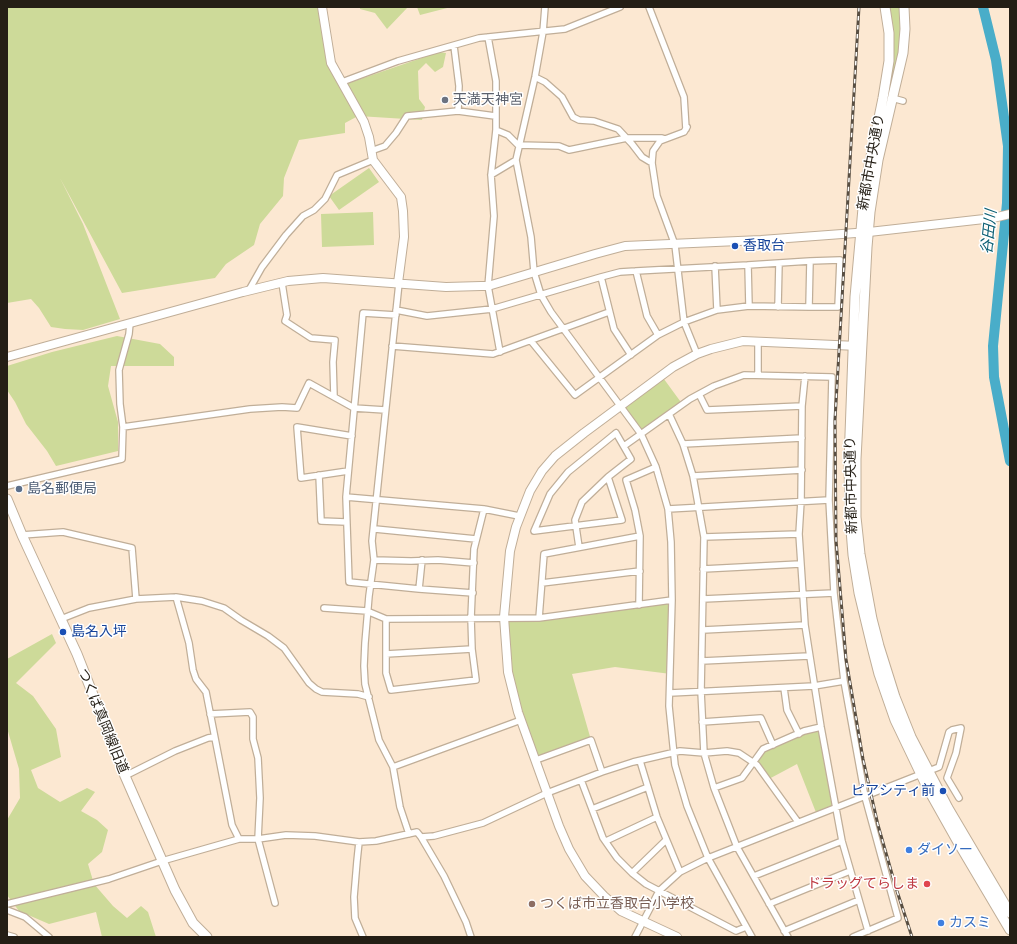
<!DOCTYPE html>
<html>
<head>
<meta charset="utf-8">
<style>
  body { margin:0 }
  #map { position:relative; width:1017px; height:944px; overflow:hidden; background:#fce8d2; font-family:"Asap Condensed",sans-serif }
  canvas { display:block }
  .frame { position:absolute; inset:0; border:8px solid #241e15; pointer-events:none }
</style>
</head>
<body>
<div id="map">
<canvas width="1017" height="944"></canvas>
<div class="frame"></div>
</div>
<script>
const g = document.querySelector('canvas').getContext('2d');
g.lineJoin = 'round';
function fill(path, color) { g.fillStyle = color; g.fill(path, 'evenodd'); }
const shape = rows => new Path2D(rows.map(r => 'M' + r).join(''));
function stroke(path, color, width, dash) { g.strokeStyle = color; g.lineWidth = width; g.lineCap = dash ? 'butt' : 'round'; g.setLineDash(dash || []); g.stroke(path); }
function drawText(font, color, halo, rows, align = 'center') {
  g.font = font + ' "Asap Condensed","Noto Sans JP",sans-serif'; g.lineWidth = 3; g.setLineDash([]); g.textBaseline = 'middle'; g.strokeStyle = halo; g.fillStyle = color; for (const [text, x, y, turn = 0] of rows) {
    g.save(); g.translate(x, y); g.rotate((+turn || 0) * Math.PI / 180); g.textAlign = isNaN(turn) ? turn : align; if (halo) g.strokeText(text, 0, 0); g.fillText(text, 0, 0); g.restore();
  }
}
fill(shape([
  [7,7,318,7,327,61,340,86,439,52,446,53,443,67,435,72,426,63,418,71,419,99,425,107,422,120,358,116,345,123,345,133,299,140,284,178,283,196,260,224,254,245,226,264,215,278,122,293,60,178,83,224,120,319,83,330,65,329,51,327,39,308,31,299,7,303],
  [360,7,408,7,387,29,375,13,360,9],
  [417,7,451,7,420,15],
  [889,7,901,7,902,16,900,53,869,179,882,117],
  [369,168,379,182,339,210,329,196],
  [373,212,374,245,322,247,321,214],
  [117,336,160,344,174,357,174,366,111,366,108,386,118,422,118,451,56,466,47,451,26,424,15,402,7,390,7,366,52,352],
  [661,375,683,405,641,434,620,406],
  [672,600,671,674,615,667,572,674,591,740,536,760,508,672,504,618,539,618],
  [52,634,56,643,16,683,33,696,56,729,61,757,31,770,38,788,60,802,87,788,95,792,81,811,97,820,108,830,102,852,88,864,94,884,113,906,127,918,141,906,148,912,156,937,102,937,96,912,49,924,19,911,7,895,7,820,20,798,19,769,7,728,7,659],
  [821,727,836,808,817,815,797,764,767,780,753,762,763,749]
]), '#cdda99');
stroke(shape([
  [983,7,996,60,1008,146,1007,203,993,346,994,377,1010,461]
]), '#49adc9', 10);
const street = shape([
  [545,7,543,32,535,77,516,160,531,237,534,272,541,295,551,312,641,434,656,467,668,509,671,542,672,600,669,706,675,765,687,806,708,858,752,937],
  [649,7,684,97,686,129],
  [488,37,496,81,496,130,491,175,494,216,488,286,500,352],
  [454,46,459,86,458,111],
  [535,77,545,82,562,97,573,117,579,120,594,121,618,129,632,144,642,157,652,163],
  [342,82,398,61,479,38,565,29,620,7],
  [892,98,903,101],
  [687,127,684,132,660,141,653,151,652,163,657,196,675,245,684,322,697,354],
  [496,130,508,135,518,145,559,146,569,150,627,138,662,138,665,139],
  [371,151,385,146,396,133,407,116,458,111,495,116],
  [491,175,516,160],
  [748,265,810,261],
  [715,266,717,310],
  [636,271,647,316,658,335],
  [282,283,287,315,285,321,311,338,335,340,333,362,334,396],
  [399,283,372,541,374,560,369,596,365,643,364,666,365,684,379,740,393,767,400,807,409,834],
  [249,290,262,267,286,235,303,216,314,210,325,199,337,175,373,160],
  [778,307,779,263],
  [396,310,427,316,492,309,601,277],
  [396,315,363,313,346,497,349,582,419,589,473,593],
  [531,341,575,395,658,335,684,322,717,310,749,306,809,307,838,307,840,260,810,261,809,307],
  [392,346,493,354,609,312],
  [631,355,614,329,601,277,620,272,636,271,748,265,749,306],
  [758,375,758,341],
  [805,376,802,406,801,501,799,534,805,625,821,727,842,841,868,931],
  [699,394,707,410,802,406],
  [669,414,683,444,693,476,704,537,701,691,704,753,714,788,737,847,788,937],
  [123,427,250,409,282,407,297,408,309,383,354,408,385,410],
  [616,433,631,459,608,477,622,520,534,531,550,494,568,472,616,433],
  [683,444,802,438],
  [624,446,690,399,714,386,744,375,832,377,829,500,834,593,844,681,865,797,898,918,853,937],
  [348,471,301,478,297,427,352,436],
  [319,475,321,521,346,522],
  [693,476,802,470],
  [7,486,122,459,123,427,120,404,119,370,129,334,130,323],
  [346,497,484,509,519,516],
  [668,509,829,500],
  [375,529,476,539],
  [22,535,63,532,132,548,136,599],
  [704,537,799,534],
  [579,547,575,520,582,502,608,477],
  [374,560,411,561,438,560,474,563],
  [703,569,800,564],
  [542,583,640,571],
  [419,589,422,560],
  [176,597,189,643,193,670,196,679,206,692,232,825,239,839],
  [703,599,834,593],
  [639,605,640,536,635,510,626,480,656,467],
  [324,608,367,611,386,619,539,618,672,600],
  [539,618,544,554,640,536],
  [61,619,89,608,136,599,176,597,202,601,224,608,241,620,268,636,284,648,309,683,316,689,322,692,358,694,369,697],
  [386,619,386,673,391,690,476,680,472,649,471,618,474,549,484,509],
  [703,630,805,625],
  [386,654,472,649],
  [702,661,809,656],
  [784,688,787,710,799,734],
  [670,693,814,686,844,681],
  [210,714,250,712,253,717,253,739,258,758,260,798,258,839,275,903],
  [702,722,761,718,773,745],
  [536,760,591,740,602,772],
  [640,761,657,817,680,872],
  [393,767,521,720],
  [125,776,175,751,208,738,214,737],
  [581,780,603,838,617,858,632,873,646,884,736,931,746,927],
  [714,788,742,778,763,749,804,731,821,727],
  [592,809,648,787],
  [421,837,444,876,466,922,471,937],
  [606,841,657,817],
  [359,842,357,861,354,897,355,918,363,937],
  [632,873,666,840],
  [754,876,842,841],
  [7,904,109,879,162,861,239,839,258,839,286,835,315,836,359,842,376,841,417,832,421,837,434,836,483,823,547,793,602,772,633,762,680,751,704,753,727,751,739,753,757,765,798,822],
  [769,904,850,871],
  [7,910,25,917,49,937],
  [784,931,859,900],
  [7,935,14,937],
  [635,937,659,891,680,872,708,858,939,767,949,732,952,730,961,728,956,753,947,778,959,798]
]);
const secondary = shape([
  [322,7,331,63,364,122,369,137,373,160,401,197,403,211,404,237,398,283],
  [7,357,243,292,288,281,323,278,446,287,481,286,488,286,595,254,625,246,761,240,869,232,993,218,1010,214],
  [677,937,621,911,604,896,585,876,569,849,559,826,518,712,508,672,504,617,510,551,516,527,530,491,542,471,555,456,584,433,673,367,697,354,711,349,743,341,858,346]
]);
const primary = shape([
  [885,7,889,33,889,61,883,98,865,186,855,297,849,462,850,517,853,555,859,593,872,647,879,674,895,720,927,787,959,844,1010,930],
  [904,7,905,29,903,53,878,160,870,212,867,247,856,459,856,517,860,554,872,619,879,646,895,697,911,737,948,808,1010,913],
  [7,499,22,535,77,654,125,776,175,890,193,923,207,937]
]);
stroke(street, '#c0ae98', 8);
stroke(secondary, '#c0ae98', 10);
stroke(primary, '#c0ae98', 11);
stroke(street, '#fff', 5.5);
stroke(secondary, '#fff', 8);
stroke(primary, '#fff', 9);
const rail = shape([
  [859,7,835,420,836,540,846,659,863,759,878,825,896,888,912,937]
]);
stroke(rail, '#584e42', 3);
stroke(rail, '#fff', 1.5, [4.5]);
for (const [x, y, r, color] of [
  [445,100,4,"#6b7280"],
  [735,246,4,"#1a4fb4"],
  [19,489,4,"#5c6f8a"],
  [63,632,4,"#1a4fb4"],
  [943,791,4,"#1a4fb4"],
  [909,850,4,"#3f7fe0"],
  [927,884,4,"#e0444e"],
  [532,904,4,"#8d6e63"],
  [941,923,4,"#3f7fe0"]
]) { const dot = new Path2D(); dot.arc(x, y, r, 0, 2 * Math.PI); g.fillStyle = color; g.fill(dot); stroke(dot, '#fff', 1.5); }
drawText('14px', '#5b616d', '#fff', [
  ["天満天神宮",453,100]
], 'left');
drawText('14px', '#241e15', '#fff', [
  ["新都市中央通り",871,162,-80],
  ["新都市中央通り",851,485,-91],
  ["つくば真岡線旧道",103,721,68]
]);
drawText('14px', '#164399', '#fff', [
  ["香取台",743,246],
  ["島名入坪",71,632],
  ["ピアシティ前",935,791,"right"]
], 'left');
drawText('14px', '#4e5e75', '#fff', [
  ["島名郵便局",27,489]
], 'left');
drawText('14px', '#366cbe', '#fff', [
  ["ダイソー",917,850],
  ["カスミ",949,923]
], 'left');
drawText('14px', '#be3a42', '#fff', [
  ["ドラッグてらしま",919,884]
], 'right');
drawText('14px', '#785e54', '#fff', [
  ["つくば市立香取台小学校",540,904]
], 'left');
drawText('italic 15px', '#0d6074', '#fff', [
  ["谷田川",989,232,-84]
]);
</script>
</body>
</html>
